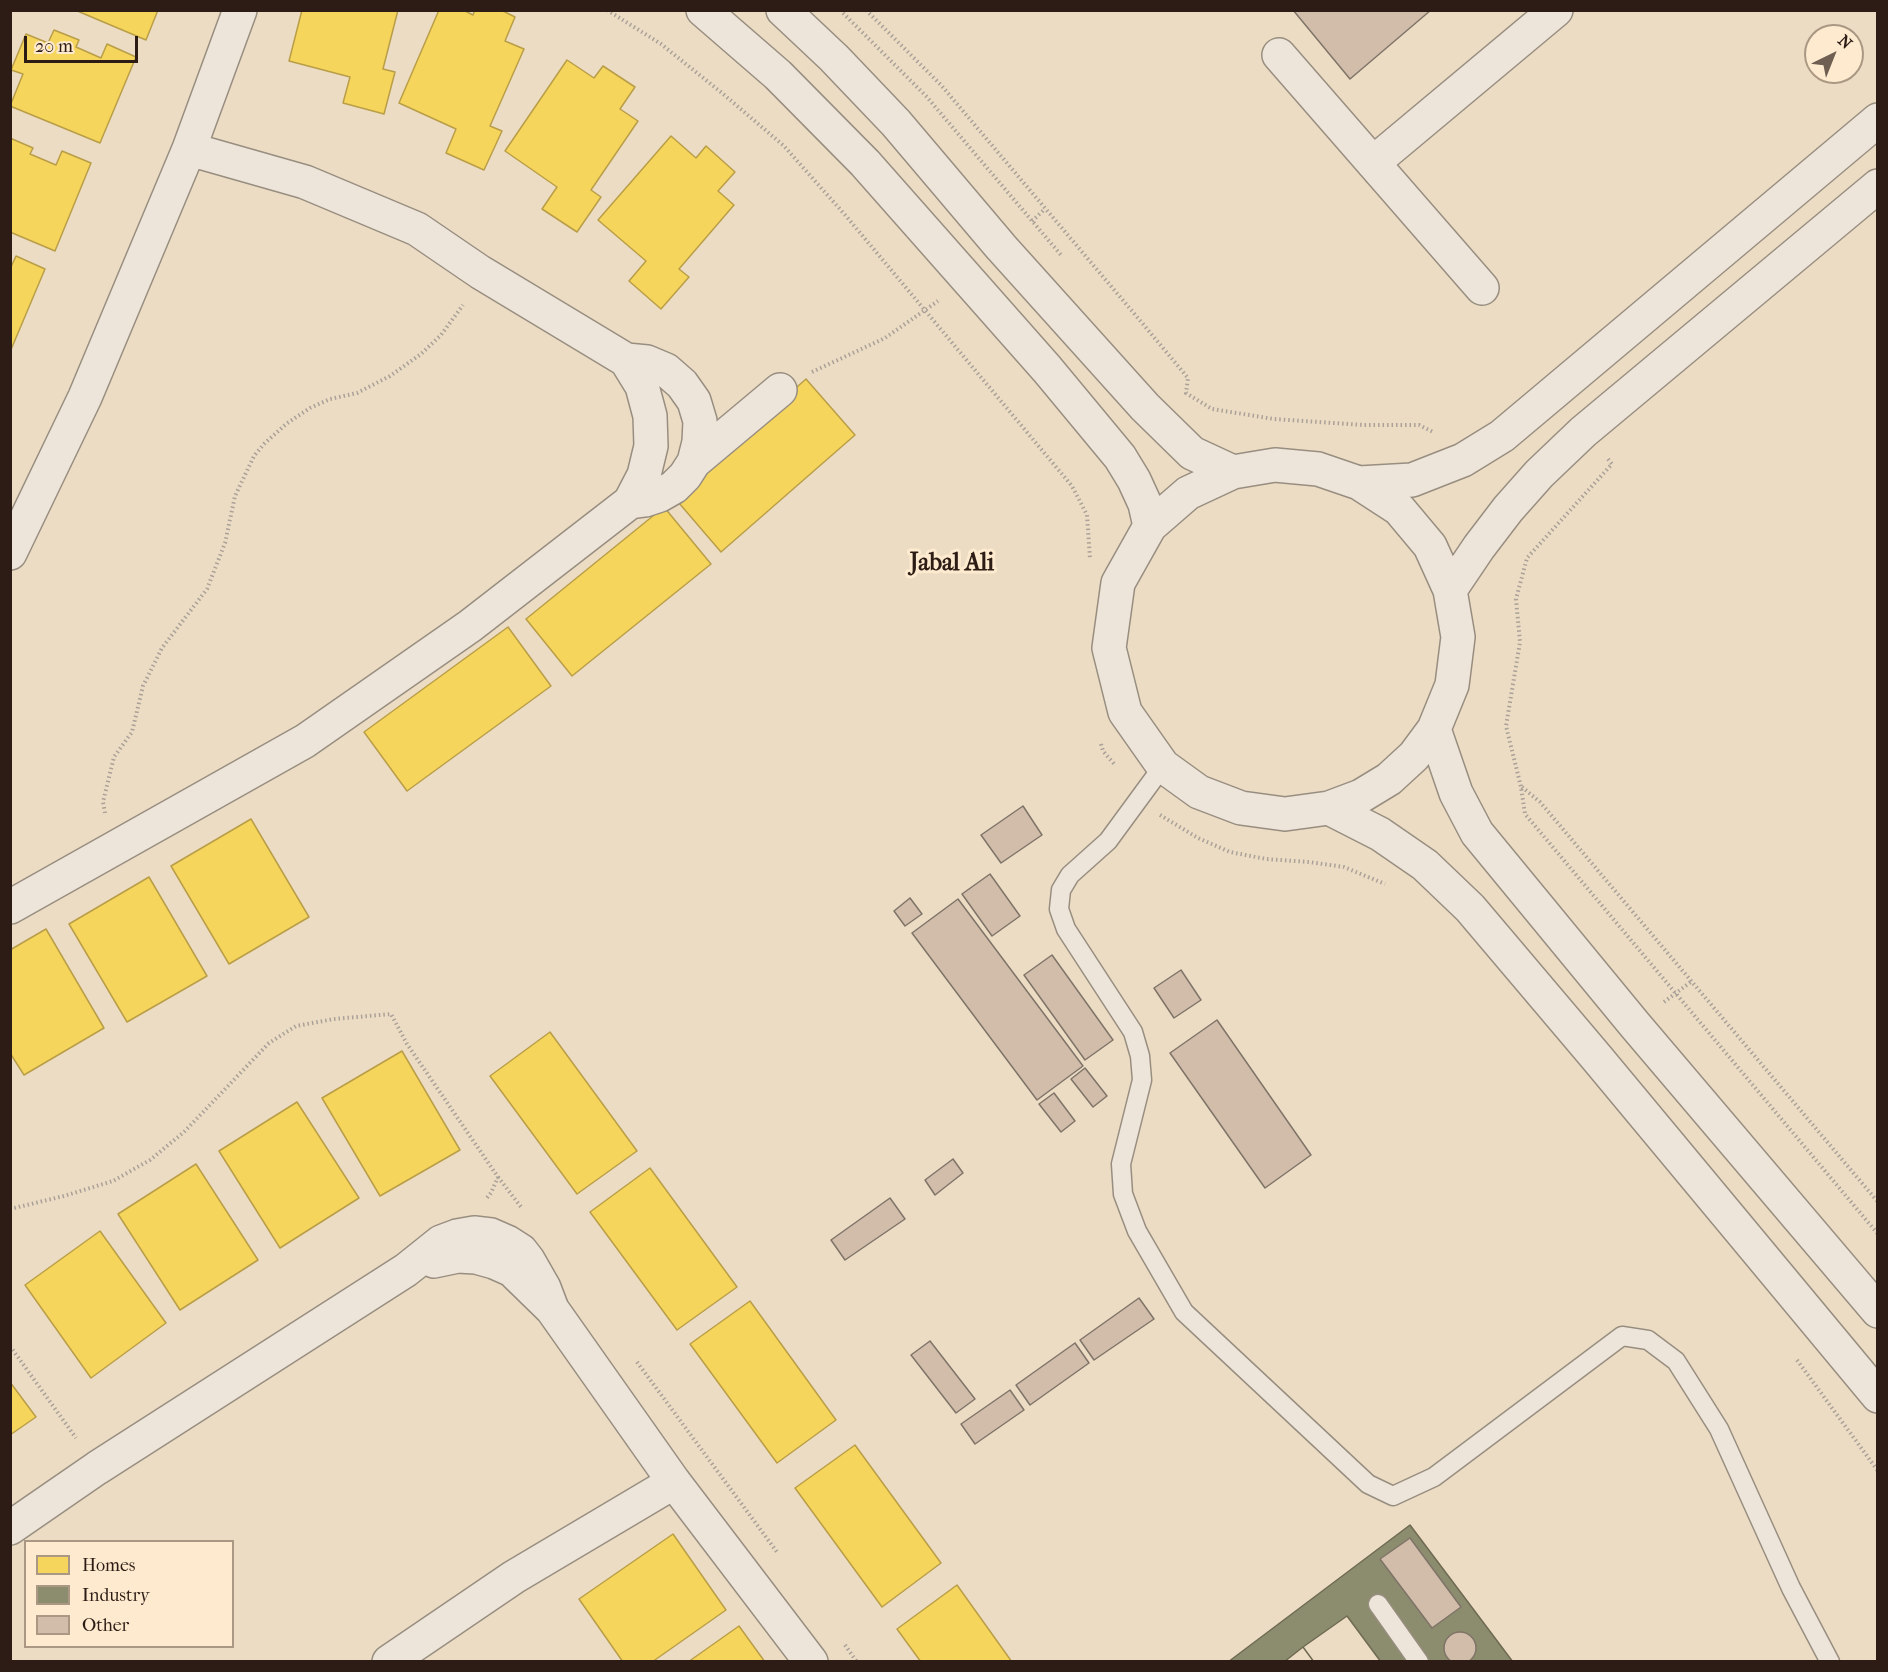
<!DOCTYPE html>
<html>
<head>
<meta charset="utf-8">
<style>
  body { margin:0 }
  #map { position:relative; width:1888px; height:1672px; overflow:hidden; background:#ecdcc4; font-family:"IM FELL French Canon",serif }
  canvas { display:block }
  .frame { position:absolute; inset:0; border:12px solid #2c1c15; pointer-events:none }
  .legend { position:absolute; left:24px; top:1540px; width:210px; height:108px; box-sizing:border-box; background:#feeace; border:2px solid #aa9884; margin:0; padding:8px 10px; list-style:none; font-size:18px; color:#2c1c15 }
  .legend li { display:flex; align-items:center; gap:12px; height:30px }
  .legend b { width:30px; border:2px solid #aa9884 }
  .north { position:absolute; left:1804px; top:24px; width:60px; height:60px; box-sizing:border-box; background:#feeace; border:2px solid #aa9884; border-radius:50%; rotate:43deg; font-size:16px; font-weight:700; line-height:24px; text-align:center; color:#2c1c15 }
  .north::after { content:''; display:block; margin:auto; width:21px; height:27px; background:#6f5f52; clip-path:polygon(50% 0,100% 100%,50% 72%,0 100%) }
  .scale { position:absolute; left:24px; top:36px; width:114px; height:27px; box-sizing:border-box; border:3px solid #2c1c15; border-top:0; padding-left:8px; font-size:18px; line-height:21px; white-space:nowrap; color:#2c1c15; -webkit-text-stroke:4px #feeace; paint-order:stroke }
</style>
</head>
<body>
<div id="map">
<canvas width="1888" height="1672"></canvas>
<div class="frame"></div>
<ul class="legend">
<li><b style="height:16px;background:#f6d55c"></b>Homes</li>
<li><b style="height:16px;background:#8c8c6e"></b>Industry</li>
<li><b style="height:16px;background:#d2bdaa"></b>Other</li>
</ul>
<div class="north">N</div>
<div class="scale">20 m</div>
</div>
<script>
const g = document.querySelector('canvas').getContext('2d');
g.lineJoin = 'round';
function fill(path, color) { g.fillStyle = color; g.fill(path, 'evenodd'); }
const shape = rows => new Path2D(rows.map(r => 'M' + r).join(''));
function stroke(path, color, width, dash) { g.strokeStyle = color; g.lineWidth = width; g.lineCap = dash ? 'butt' : 'round'; g.setLineDash(dash || []); g.stroke(path); }
function drawText(font, color, halo, rows, align = 'center') {
  g.font = font + ' "IM FELL French Canon",serif'; g.lineWidth = 6; g.setLineDash([]); g.textBaseline = 'middle'; g.strokeStyle = halo; g.fillStyle = color; for (const [text, x, y, turn = 0] of rows) {
    g.save(); g.translate(x, y); g.rotate((+turn || 0) * Math.PI / 180); g.textAlign = isNaN(turn) ? turn : align; if (halo) g.strokeText(text, 0, 0); g.fillText(text, 0, 0); g.restore();
  }
}
const homes = shape([
  [75,10,158,10,146,40,75,10],
  [302,10,398,10,383,69,395,72,384,114,343,103,350,77,289,61,302,10],
  [439,10,463,10,473,15,475,10,501,10,515,17,505,41,524,49,490,126,502,131,484,170,446,153,456,129,399,103,439,10],
  [54,30,79,40,76,47,101,58,107,44,136,57,100,143,10,106,23,74,11,70,26,34,48,43,54,30],
  [567,60,594,78,603,66,635,87,620,109,638,121,591,190,601,197,577,232,542,209,557,187,505,151,567,60],
  [671,136,696,158,706,146,735,172,718,191,734,205,679,269,689,277,661,309,629,281,646,261,598,220,671,136],
  [10,138,33,148,30,154,56,165,62,151,91,163,55,251,10,232,10,138],
  [16,256,45,269,10,352,10,269,16,256],
  [806,379,855,435,721,552,673,496,806,379],
  [664,507,711,564,572,676,526,619,664,507],
  [508,627,551,686,407,791,364,732,508,627],
  [251,819,309,917,229,964,171,866,251,819],
  [149,877,207,976,127,1022,69,924,149,877],
  [46,929,104,1028,24,1075,10,1053,10,950,46,929],
  [550,1032,637,1151,577,1194,490,1076,550,1032],
  [402,1051,460,1150,380,1196,322,1098,402,1051],
  [297,1102,359,1198,280,1248,219,1151,297,1102],
  [196,1164,258,1260,180,1310,118,1214,196,1164],
  [650,1168,737,1287,677,1330,590,1212,650,1168],
  [100,1231,166,1323,91,1378,25,1285,100,1231],
  [750,1301,836,1420,777,1463,690,1344,750,1301],
  [10,1382,36,1417,10,1435,10,1382],
  [855,1445,941,1563,882,1607,795,1488,855,1445],
  [673,1534,726,1610,652,1662,623,1662,579,1599,673,1534],
  [957,1585,1012,1662,921,1662,897,1629,957,1585],
  [739,1626,765,1662,688,1662,739,1626]
]);
fill(homes, '#f6d55c');
stroke(homes, '#b99e47', 1.5);
const industry = shape([
  [1410,1525,1513,1662,1228,1662,1410,1525],
  [1347,1616,1381,1662,1314,1662,1303,1647,1347,1616],
  [1303,1647,1314,1662,1284,1662,1303,1647]
]);
fill(industry, '#8c8c6e');
stroke(industry, '#6f6a53', 1.5);
const building = shape([
  [1293,10,1431,10,1350,79,1293,10],
  [1023,806,1042,835,1001,863,981,835,1023,806],
  [990,874,1020,916,992,936,962,894,990,874],
  [910,898,922,914,905,926,894,911,910,898],
  [958,899,1083,1066,1037,1100,912,933,958,899],
  [1052,955,1113,1040,1085,1060,1024,975,1052,955],
  [1181,970,1201,1000,1174,1018,1154,988,1181,970],
  [1217,1020,1311,1155,1265,1188,1170,1053,1217,1020],
  [1085,1068,1107,1096,1093,1107,1071,1079,1085,1068],
  [1054,1093,1075,1121,1061,1132,1039,1104,1054,1093],
  [953,1159,963,1173,935,1195,925,1180,953,1159],
  [890,1198,905,1219,845,1260,831,1240,890,1198],
  [1139,1298,1154,1319,1094,1360,1080,1340,1139,1298],
  [930,1341,975,1399,956,1413,911,1355,930,1341],
  [1075,1343,1089,1363,1030,1405,1016,1385,1075,1343],
  [1010,1390,1024,1410,975,1444,961,1424,1010,1390],
  [1410,1538,1461,1607,1432,1628,1380,1559,1410,1538],
  '1444 1648a16 16 0 1 1 32 0a16 16 0 1 1-32 0Z'
]);
fill(building, '#d2bdaa');
stroke(building, '#7f7468', 1.5);
const service = shape([
  [1163,766,1108,841,1070,875,1061,890,1059,909,1066,929,1133,1032,1140,1056,1142,1080,1121,1164,1123,1194,1137,1231,1184,1312,1368,1484,1393,1496,1434,1477,1622,1336,1648,1340,1676,1361,1719,1429,1791,1588,1830,1662],
  [1378,1604,1419,1662]
]);
const minor = shape([
  [703,10,778,75,865,163,1047,369,1120,457,1134,480,1145,504,1150,526],
  [783,10,834,58,896,123,1001,247,1145,407,1192,453,1233,472,1275,465,1318,469,1359,483,1399,509,1430,546,1450,590,1458,637,1452,685,1434,729,1414,756,1389,779,1361,796,1329,808,1285,814,1241,808,1199,792,1163,766,1125,712,1109,648,1118,583,1150,526,1188,493,1233,472],
  [1279,55,1482,288],
  [189,149,305,182,417,229,480,272,626,360,647,362,666,370,682,384,694,401,700,421,699,442,694,462,685,476,674,487,660,495,645,500,630,502],
  [1373,163,1556,10],
  [694,462,780,390],
  [1359,483,1412,480,1463,460,1502,436,1878,120],
  [10,553,85,397,189,149,240,10],
  [1450,590,1479,547,1508,509,1539,474,1583,432,1878,186],
  [1434,729,1456,793,1477,833,1635,1025,1878,1311],
  [1329,808,1380,834,1425,865,1470,908,1597,1058,1878,1396],
  [10,907,305,741,470,626,630,502,644,475,651,446,650,416,642,386,626,360],
  [434,1261,458,1256,476,1257,494,1262,512,1270,552,1309,674,1482,811,1662],
  [10,1528,97,1468,406,1270,441,1242,457,1236,474,1233,491,1235,507,1242,521,1251,528,1260,544,1288,552,1309],
  [389,1662,514,1577,674,1482]
]);
stroke(service, '#988e80', 21);
stroke(minor, '#988e80', 36);
stroke(shape([
  [607,10,661,44,722,93,784,146,846,216,1072,486,1087,515,1090,558],
  [866,10,941,85,1143,324,1188,378,1186,393,1212,409,1274,419,1364,425,1419,425,1433,432],
  [843,13,926,96,1061,255],
  [1032,221,1045,209],
  [812,372,885,338,938,301],
  [1608,459,1612,464,1527,558,1516,599,1520,642,1506,726,1521,787,1525,814,1878,1234],
  [1101,744,1103,751,1115,765],
  [1522,787,1540,802,1878,1202],
  [105,813,103,802,114,757,132,732,143,686,162,648,207,589,225,543,235,496,254,456,264,444,286,424,310,408,330,399,357,393,390,376,421,354,441,335,463,305],
  [1160,815,1198,838,1230,852,1266,859,1309,862,1344,867,1385,884],
  [1664,1002,1692,981],
  [498,1177,521,1207],
  [10,1209,64,1196,113,1181,150,1160,184,1132,269,1043,296,1026,334,1019,391,1014,407,1044,498,1177,491,1193,486,1199],
  [10,1346,76,1438],
  [1797,1360,1878,1471],
  [637,1362,777,1552],
  [845,1645,857,1662]
]), '#aaa198', 4, [1.5, 3]);
stroke(service, '#eee5da', 18);
stroke(minor, '#eee5da', 33);
drawText('bold 24px', '#2c1c15', '#feeace', [
  ["Jabal Ali",952,564]
]);
</script>
</body>
</html>
